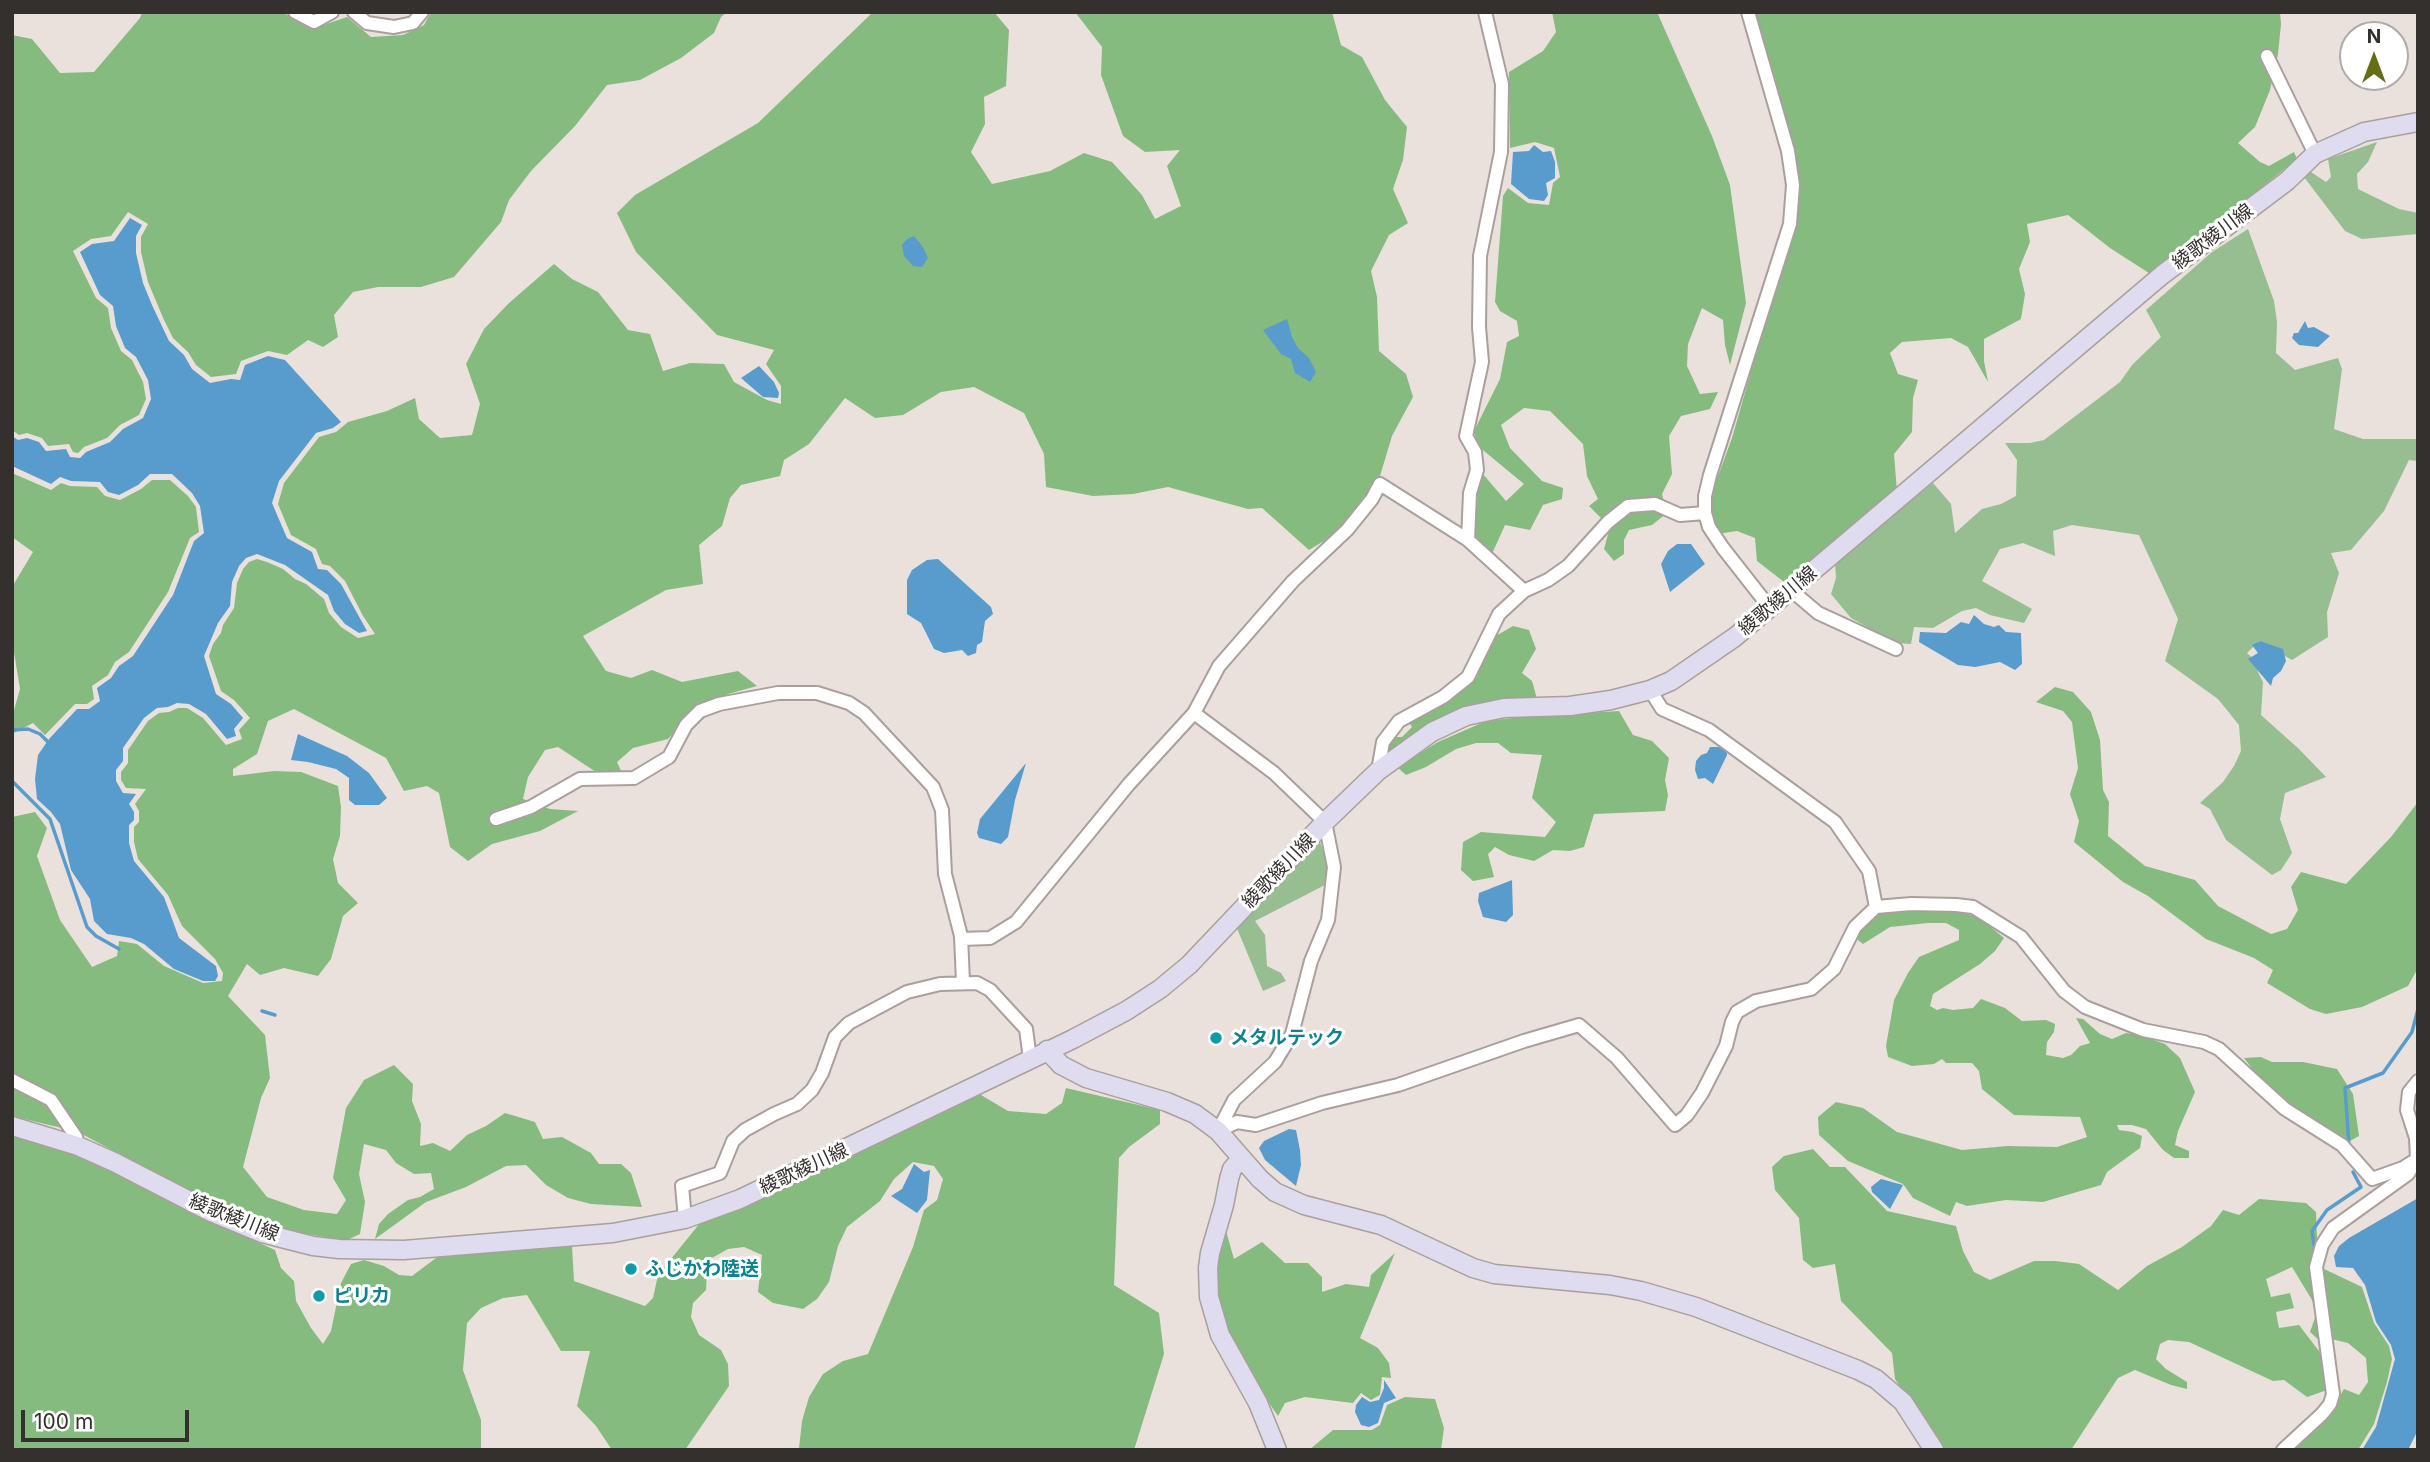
<!DOCTYPE html>
<html>
<head>
<meta charset="utf-8">
<style>
  body { margin:0 }
  #map { position:relative; width:2430px; height:1462px; overflow:hidden; background:#eae1dd; font-family:Inter,sans-serif }
  canvas { display:block }
  .frame { position:absolute; inset:0; border:14px solid #33302e; pointer-events:none }
  .north { position:absolute; left:2339px; top:21px; width:70px; height:70px; box-sizing:border-box; background:#fff; border:2px solid #adacab; border-radius:50%; rotate:0deg; font-size:19px; font-weight:700; line-height:28px; text-align:center; color:#33302e }
  .north::after { content:''; display:block; margin:auto; width:24px; height:32px; background:#656e16; clip-path:polygon(50% 0,100% 100%,50% 72%,0 100%) }
  .scale { position:absolute; left:21px; top:1410px; width:168px; height:32px; box-sizing:border-box; border:4px solid #33302e; border-top:0; padding-left:9px; font-size:21px; line-height:24px; white-space:nowrap; color:#33302e; -webkit-text-stroke:5px #fff; paint-order:stroke }
</style>
</head>
<body>
<div id="map">
<canvas width="2430" height="1462"></canvas>
<div class="frame"></div>
<div class="north">N</div>
<div class="scale">100 m</div>
</div>
<script>
const g = document.querySelector('canvas').getContext('2d');
g.lineJoin = 'round';
function fill(path, color) { g.fillStyle = color; g.fill(path, 'evenodd'); }
const shape = rows => new Path2D(rows.map(r => 'M' + r).join(''));
function stroke(path, color, width, dash) { g.strokeStyle = color; g.lineWidth = width; g.lineCap = dash ? 'butt' : 'round'; g.setLineDash(dash || []); g.stroke(path); }
function drawText(font, color, halo, rows, align = 'center') {
  g.font = font + ' Inter,"Noto Sans JP",sans-serif'; g.lineWidth = 6; g.setLineDash([]); g.textBaseline = 'middle'; g.strokeStyle = halo; g.fillStyle = color; for (const [text, x, y, turn = 0] of rows) {
    g.save(); g.translate(x, y); g.rotate((+turn || 0) * Math.PI / 180); g.textAlign = isNaN(turn) ? turn : align; if (halo) g.strokeText(text, 0, 0); g.fillText(text, 0, 0); g.restore();
  }
}
fill(shape([
  [2377,142,2368,162,2357,174,2358,189,2399,209,2418,213,2418,234,2362,239,2345,231,2304,177,2311,172,2326,182,2331,177,2328,159],
  [2248,229,2274,301,2277,322,2276,353,2295,370,2338,358,2342,369,2334,429,2363,439,2418,439,2418,461,2409,460,2384,511,2351,550,2331,553,2339,573,2327,612,2328,637,2292,660,2259,641,2247,653,2257,662,2258,672,2263,682,2261,715,2299,749,2326,777,2285,793,2280,819,2292,853,2281,870,2272,875,2226,840,2210,809,2200,803,2223,782,2234,766,2241,751,2239,725,2218,699,2165,661,2178,619,2139,535,2072,525,2053,531,2055,556,2023,543,2000,549,1982,581,2032,609,2024,623,1990,615,1976,608,1962,611,1933,628,1914,627,1911,644,1895,643,1851,618,1831,594,1836,578,1835,562,1933,483,1951,504,1955,533,1982,509,2001,504,2016,496,2017,460,2005,443,2030,443,2044,440,2120,382,2132,365,2161,337,2146,310,2212,252],
  [1320,842,1328,865,1325,885,1255,921,1265,935,1267,966,1281,973,1286,981,1263,991,1236,926,1272,886]
]), '#96be91');
fill(shape([
  [142,12,281,12,315,28,347,17,371,37,403,35,424,25,431,12,727,12,721,17,714,33,681,58,640,80,607,85,575,126,531,171,509,200,501,222,454,277,421,287,378,287,353,292,334,315,338,337,323,347,308,340,287,355,268,351,241,361,236,374,211,377,196,365,188,352,173,338,164,320,148,282,141,252,141,237,148,224,128,212,111,236,91,239,73,251,96,298,108,308,111,328,121,351,132,360,143,382,146,399,139,415,120,425,107,438,84,447,78,453,73,452,69,444,48,446,42,438,27,433,19,435,12,430,12,35,32,39,60,73,94,72,140,18],
  [873,12,994,12,1009,30,1006,86,984,97,985,124,971,152,992,184,1050,171,1084,153,1112,162,1142,195,1155,219,1181,206,1167,166,1180,150,1145,152,1123,136,1101,75,1102,47,1075,12,1332,12,1341,45,1362,57,1385,100,1407,127,1403,160,1393,189,1408,223,1389,235,1371,271,1377,297,1379,351,1406,374,1413,397,1392,436,1380,476,1342,530,1309,550,1262,508,1248,509,1168,487,1133,494,1093,496,1046,487,1044,454,1024,413,974,387,941,392,903,415,875,418,845,398,809,444,784,460,780,476,741,485,730,498,722,526,699,545,703,584,666,590,583,636,606,671,631,678,652,670,682,682,738,671,757,686,728,694,694,711,668,739,633,748,617,762,622,773,596,772,558,747,545,750,528,777,523,799,550,809,578,811,540,831,492,844,468,861,450,847,439,793,427,786,404,791,386,758,294,709,268,721,257,754,233,769,233,776,274,771,301,772,338,786,341,807,340,836,333,859,338,883,358,903,343,916,331,959,318,976,284,968,260,975,247,964,228,996,265,1035,270,1078,261,1098,243,1167,267,1197,304,1210,337,1214,346,1200,333,1178,346,1108,364,1080,394,1065,413,1084,412,1101,421,1124,420,1146,433,1143,450,1151,467,1135,486,1126,505,1113,535,1122,543,1139,562,1137,591,1153,599,1164,621,1164,631,1173,642,1207,591,1204,568,1198,546,1185,526,1165,506,1166,466,1187,426,1202,375,1239,379,1224,388,1214,408,1200,420,1197,434,1189,431,1173,414,1174,396,1163,386,1150,364,1144,359,1174,365,1202,360,1234,345,1241,259,1225,191,1192,78,1132,12,1116,12,817,35,812,47,828,37,856,60,920,92,967,117,956,119,941,137,944,164,966,203,983,222,981,223,973,215,959,182,926,168,895,138,859,134,842,134,827,139,822,139,811,135,804,146,789,126,788,121,780,121,772,128,763,128,750,148,721,159,713,169,712,178,708,187,708,203,718,226,745,242,739,239,730,250,718,234,700,221,691,209,656,213,644,221,633,223,625,234,608,237,583,243,569,249,562,257,559,267,562,283,569,295,579,306,584,324,599,329,613,341,627,358,638,375,634,363,616,345,581,330,566,322,564,316,549,291,535,278,504,284,483,319,437,336,432,348,422,387,411,415,398,419,419,440,438,472,435,480,404,466,364,484,329,509,303,554,264,572,279,598,292,628,330,650,334,663,371,690,363,724,364,734,382,767,400,781,404,781,386,766,364,774,350,717,335,636,252,617,213,635,195,758,123],
  [1552,12,1657,12,1712,136,1730,185,1746,303,1730,365,1725,345,1723,320,1702,308,1688,344,1687,366,1700,394,1718,392,1710,409,1681,416,1669,436,1672,474,1662,494,1667,513,1652,525,1629,530,1624,540,1624,554,1614,561,1604,549,1610,527,1589,506,1598,499,1587,476,1583,444,1550,411,1524,408,1501,425,1510,448,1542,481,1563,488,1562,499,1543,505,1530,530,1505,525,1491,556,1475,536,1478,490,1482,473,1506,501,1524,484,1478,446,1474,431,1500,379,1507,342,1519,336,1517,321,1500,311,1495,302,1503,196,1508,188,1528,203,1549,205,1553,183,1560,177,1554,148,1535,142,1510,148,1509,72,1543,51,1556,32],
  [1750,12,2280,12,2281,24,2278,54,2270,90,2255,127,2238,143,2260,162,2269,166,2294,152,2297,159,2152,275,2110,248,2068,215,2027,224,2030,242,2019,269,2025,294,2021,319,1984,339,1984,361,1988,382,1968,347,1951,338,1902,342,1890,353,1898,374,1918,380,1913,398,1912,432,1894,454,1897,492,1788,585,1757,561,1755,538,1737,531,1717,534,1710,512,1713,490,1732,438,1779,274,1799,186],
  [12,473,51,490,61,483,70,486,97,487,105,496,120,500,141,489,152,480,170,480,188,496,196,507,199,532,190,538,168,592,129,652,115,662,108,675,92,686,94,699,87,704,75,704,45,735,33,723,12,734,12,710,14,710,20,689,12,640,12,587,33,552,12,537],
  [1513,626,1529,630,1536,649,1522,673,1532,681,1537,699,1386,754,1393,737,1402,737,1412,727,1407,719,1453,699,1477,677,1485,649,1494,637],
  [2055,687,2073,692,2091,712,2100,740,2103,790,2109,802,2108,836,2145,866,2195,880,2218,906,2271,934,2287,929,2298,910,2291,887,2301,872,2346,884,2391,837,2418,802,2418,968,2408,986,2362,1007,2326,1014,2310,1009,2267,983,2273,970,2254,958,2206,939,2148,896,2123,882,2074,842,2079,821,2070,794,2078,768,2072,722,2063,711,2036,702],
  [1619,711,1633,735,1652,741,1669,758,1665,780,1668,795,1665,811,1594,814,1584,847,1570,851,1553,850,1534,861,1509,855,1495,847,1488,854,1494,877,1473,881,1461,870,1463,842,1481,832,1545,837,1556,822,1532,798,1542,755,1511,753,1498,743,1476,743,1456,749,1426,767,1406,775,1397,767,1438,742,1486,721,1521,717],
  [1911,909,1959,910,1981,919,2004,938,1995,951,1980,964,1933,994,1930,1006,1937,1010,1943,1008,1953,1010,1973,1008,1981,999,2005,1008,2022,1021,2046,1020,2055,1024,2054,1032,2047,1042,2046,1055,2063,1058,2071,1055,2080,1046,2090,1043,2076,1018,2083,1019,2100,1034,2112,1039,2126,1033,2140,1035,2165,1044,2180,1058,2195,1092,2178,1131,2175,1145,2189,1151,2189,1158,2174,1158,2163,1150,2146,1129,2132,1125,2117,1125,2119,1130,2133,1132,2142,1136,2140,1148,2107,1172,2101,1185,2043,1202,2006,1200,1967,1206,1956,1202,1950,1216,1913,1198,1903,1184,1848,1161,1819,1135,1818,1117,1836,1102,1863,1108,1897,1132,1962,1150,2008,1146,2057,1147,2087,1137,2080,1117,2014,1115,1982,1089,1979,1071,1972,1063,1946,1063,1942,1059,1934,1064,1912,1066,1888,1057,1886,1046,1894,1000,1908,973,1919,957,1959,940,1959,930,1946,923,1928,923,1890,927,1863,944,1854,937,1870,919,1885,911],
  [2261,1057,2272,1062,2303,1062,2337,1069,2353,1094,2359,1136,2346,1143,2292,1109,2254,1071,2244,1058],
  [1066,1088,1160,1110,1160,1124,1129,1147,1119,1158,1114,1285,1159,1313,1164,1354,1134,1450,795,1450,799,1448,802,1421,809,1397,823,1374,843,1361,868,1354,913,1247,924,1210,937,1200,943,1179,934,1166,913,1162,894,1179,880,1201,847,1227,838,1246,829,1282,817,1299,803,1309,773,1303,758,1292,762,1255,744,1247,728,1249,712,1258,707,1271,706,1290,693,1303,691,1317,699,1335,721,1350,728,1364,729,1386,685,1450,612,1450,596,1426,577,1406,590,1351,561,1351,527,1295,503,1298,481,1308,467,1323,463,1370,481,1420,481,1450,12,1450,12,1133,81,1154,207,1219,275,1250,281,1268,294,1281,296,1301,311,1328,323,1344,331,1331,341,1283,351,1264,364,1260,384,1266,399,1275,412,1276,440,1255,572,1246,574,1281,645,1306,653,1298,658,1275,700,1223,731,1211,976,1092,1008,1111,1046,1114,1062,1103],
  [1813,1149,1830,1167,1845,1167,1887,1211,1956,1226,1963,1251,1974,1272,1990,1280,2034,1261,2055,1261,2079,1264,2118,1290,2147,1266,2182,1247,2211,1226,2223,1210,2239,1215,2259,1199,2306,1203,2316,1212,2321,1342,2310,1332,2316,1315,2312,1300,2292,1267,2266,1279,2271,1297,2290,1293,2294,1308,2276,1312,2279,1328,2299,1325,2322,1355,2327,1390,2307,1397,2284,1380,2273,1381,2189,1342,2168,1340,2160,1344,2156,1359,2166,1369,2187,1382,2187,1389,2171,1385,2135,1370,2118,1378,2071,1450,1944,1450,1933,1439,1895,1379,1892,1353,1841,1301,1835,1264,1813,1268,1803,1260,1799,1218,1775,1190,1772,1167,1784,1156],
  [1226,1231,1234,1259,1262,1242,1285,1263,1308,1263,1322,1277,1322,1292,1346,1284,1369,1287,1371,1275,1395,1253,1360,1338,1378,1348,1389,1363,1391,1378,1382,1377,1380,1395,1371,1400,1361,1393,1353,1403,1305,1397,1285,1403,1278,1416,1256,1384,1229,1335,1216,1297,1218,1261],
  [2322,1268,2362,1287,2374,1323,2389,1346,2392,1359,2387,1382,2374,1424,2358,1450,2291,1450,2330,1413,2344,1389,2359,1395,2368,1382,2366,1358,2348,1343,2331,1339],
  [1405,1397,1435,1399,1444,1428,1441,1450,1309,1450,1333,1430,1372,1430,1380,1425,1387,1405]
]), '#85bb7f');
fill(shape([
  [1534,145,1543,152,1551,151,1555,162,1555,178,1546,183,1548,195,1544,201,1529,199,1511,184,1513,152,1529,151],
  [130,218,142,225,136,236,136,253,143,283,152,305,169,341,184,355,192,369,210,383,231,379,240,380,245,365,268,356,285,360,341,422,333,428,316,433,279,481,272,503,287,538,312,552,318,569,327,570,341,584,367,631,359,633,345,624,334,611,328,595,285,565,257,554,246,558,239,566,232,582,230,606,218,623,204,656,216,694,231,704,243,718,234,729,236,736,227,739,206,714,189,704,177,703,168,707,157,708,144,718,123,748,123,761,116,770,116,781,123,793,136,794,129,804,134,812,134,820,129,825,129,843,134,861,164,897,179,938,216,966,218,976,215,981,203,981,174,969,144,944,131,938,107,934,94,921,90,899,71,870,60,824,51,812,37,799,35,779,38,755,49,739,77,709,89,709,100,701,97,688,111,678,119,666,133,656,173,595,194,541,204,533,200,506,192,493,172,474,150,474,138,485,119,495,108,492,100,482,71,481,60,477,51,484,12,466,12,436,18,440,27,438,39,442,46,451,66,449,70,457,80,458,86,452,110,442,123,429,143,418,151,399,148,380,136,357,125,348,116,326,113,306,100,295,80,252,92,244,114,241],
  [914,236,923,247,928,258,922,267,913,266,904,256,902,245,907,239],
  [1287,319,1292,337,1298,348,1309,358,1316,372,1310,382,1295,373,1291,359,1281,354,1263,330],
  [2305,321,2308,328,2314,327,2330,336,2318,347,2299,345,2292,338,2294,333,2298,333],
  [759,366,774,382,779,393,778,398,763,397,741,378],
  [1677,544,1691,544,1705,564,1670,592,1661,564,1668,551],
  [938,559,991,607,993,614,985,621,982,642,977,645,976,653,968,656,962,650,944,653,934,649,921,623,907,614,907,580,912,570,927,560],
  [1974,615,1984,624,1994,627,1999,625,2006,632,2021,633,2022,664,2015,670,2000,662,1975,667,1958,665,1919,642,1920,632,1946,633,1961,622,1969,624],
  [2260,641,2283,649,2286,661,2281,671,2273,678,2271,686,2248,659,2258,653,2252,645],
  [298,734,347,756,369,773,387,798,379,805,355,805,349,800,349,778,336,769,308,762,291,760],
  [1710,747,1726,747,1727,755,1713,784,1705,778,1698,779,1695,770,1696,761,1701,755,1707,753],
  [1026,763,1015,800,1008,837,1001,844,979,838,977,833,980,819],
  [1512,880,1513,915,1506,922,1483,917,1478,901,1479,893],
  [1289,1129,1296,1130,1300,1150,1301,1165,1296,1186,1265,1160,1259,1148,1264,1141],
  [914,1164,924,1172,930,1170,927,1200,917,1213,891,1196,902,1189],
  [1881,1179,1903,1185,1890,1209,1872,1192,1871,1187],
  [2418,1198,2418,1430,2408,1450,2362,1450,2376,1427,2395,1359,2391,1345,2376,1322,2365,1285,2353,1268,2336,1267,2334,1256,2339,1246,2349,1238],
  [1384,1380,1396,1398,1384,1403,1378,1423,1369,1427,1361,1425,1355,1412,1356,1405,1362,1397,1370,1402,1379,1400,1384,1388]
]), '#589cce');
stroke(shape([
  [12,730,28,729,40,734,50,744],
  [12,781,50,819,87,927,96,936,119,949],
  [262,1011,275,1015],
  [2349,1146,2345,1088,2383,1073,2412,1032,2418,1009],
  [2314,1245,2312,1231,2327,1210,2361,1187,2353,1172]
]), '#589cce', 3.5);
const street = shape([
  [295,12,314,22,332,12],
  [354,12,367,23,394,27,413,23,422,12],
  [1748,12,1788,151,1793,185,1790,224,1710,475,1705,496,1705,513,1709,527,1723,548,1770,608],
  [2267,56,2315,154],
  [1468,540,1470,493,1477,470,1475,452,1466,436,1482,362,1479,327,1480,256,1501,152,1502,84,1485,12],
  [1791,590,1818,613,1896,649],
  [1650,690,1662,709,1709,730,1835,822,1869,871,1876,907],
  [1194,713,1274,773,1325,822,1334,867,1328,920,1311,961,1292,1034,1275,1062,1234,1100,1218,1131],
  [1378,771,1383,742,1399,721,1443,697,1468,677,1499,614,1524,591,1548,580,1568,566,1608,522,1628,506,1655,504,1680,515,1705,513],
  [496,819,531,807,580,779,634,778,669,757,686,725,700,711,719,704,778,693,817,693,849,703,864,713,933,787,942,810,945,874,961,936,963,982],
  [961,939,990,938,1016,922,1129,784,1194,713,1219,666,1293,581,1347,530,1372,499,1380,484,1468,540,1524,591],
  [12,1080,51,1100,76,1137,78,1146],
  [1218,1131,1237,1122,1256,1125,1322,1103,1398,1085,1524,1041,1579,1025,1617,1058,1675,1125,1687,1115,1702,1093,1726,1046,1732,1022,1737,1012,1756,1001,1811,989,1834,969,1855,927,1876,907,1911,904,1956,905,1973,907,2021,937,2064,991,2085,1007,2143,1030,2204,1042,2219,1049,2285,1109,2342,1145,2372,1179,2403,1168,2417,1159],
  [685,1219,682,1186,720,1173,733,1141,745,1130,774,1114,797,1104,812,1090,822,1073,835,1037,849,1023,907,992,940,984,977,983,990,990,1026,1029,1030,1059],
  [2283,1450,2322,1414,2330,1404,2333,1394,2316,1267,2322,1245,2333,1228,2408,1174,2417,1159,2416,1138,2407,1110,2409,1092,2418,1081]
]);
const secondary = shape([
  [1047,1050,1061,1065,1086,1078,1167,1102,1195,1114,1218,1131,1260,1179,1275,1192,1304,1205,1381,1225,1473,1268,1494,1274,1610,1285,1641,1291,1696,1307,1858,1370,1876,1379,1903,1402,1934,1450],
  [12,1126,78,1146,114,1162,211,1212,262,1233,313,1246,339,1249,404,1250,613,1233,685,1219,740,1199,1073,1039,1126,1011,1160,989,1189,965,1325,822,1378,771,1432,732,1466,716,1504,708,1570,706,1611,700,1650,690,1671,681,1735,637,2162,275,2287,181,2315,154,2364,132,2418,122],
  [1241,1159,1232,1169,1229,1179,1224,1205,1210,1253,1208,1268,1209,1297,1220,1335,1258,1403,1277,1450]
]);
stroke(street, '#a9a09d', 16);
stroke(secondary, '#a9a09d', 21);
stroke(street, '#fff', 12);
stroke(secondary, '#dedcee', 18);
for (const [x, y, r, color] of [
  [1216,1038,7,"#0f9aa8"],
  [631,1269,7,"#0f9aa8"],
  [319,1296,7,"#0f9aa8"]
]) { const dot = new Path2D(); dot.arc(x, y, r, 0, 2 * Math.PI); g.fillStyle = color; g.fill(dot); stroke(dot, '#fff', 2.5); }
drawText('19px', '#33302e', '#fff', [
  ["綾歌綾川線",2213,237,-37],
  ["綾歌綾川線",1778,601,-40],
  ["綾歌綾川線",1279,871,-46],
  ["綾歌綾川線",804,1169,-25],
  ["綾歌綾川線",234,1218,22]
]);
drawText('bold 19px', '#0d838f', '#fff', [
  ["メタルテック",1230,1038],
  ["ふじかわ陸送",645,1269],
  ["ピリカ",333,1296]
], 'left');
</script>
</body>
</html>
